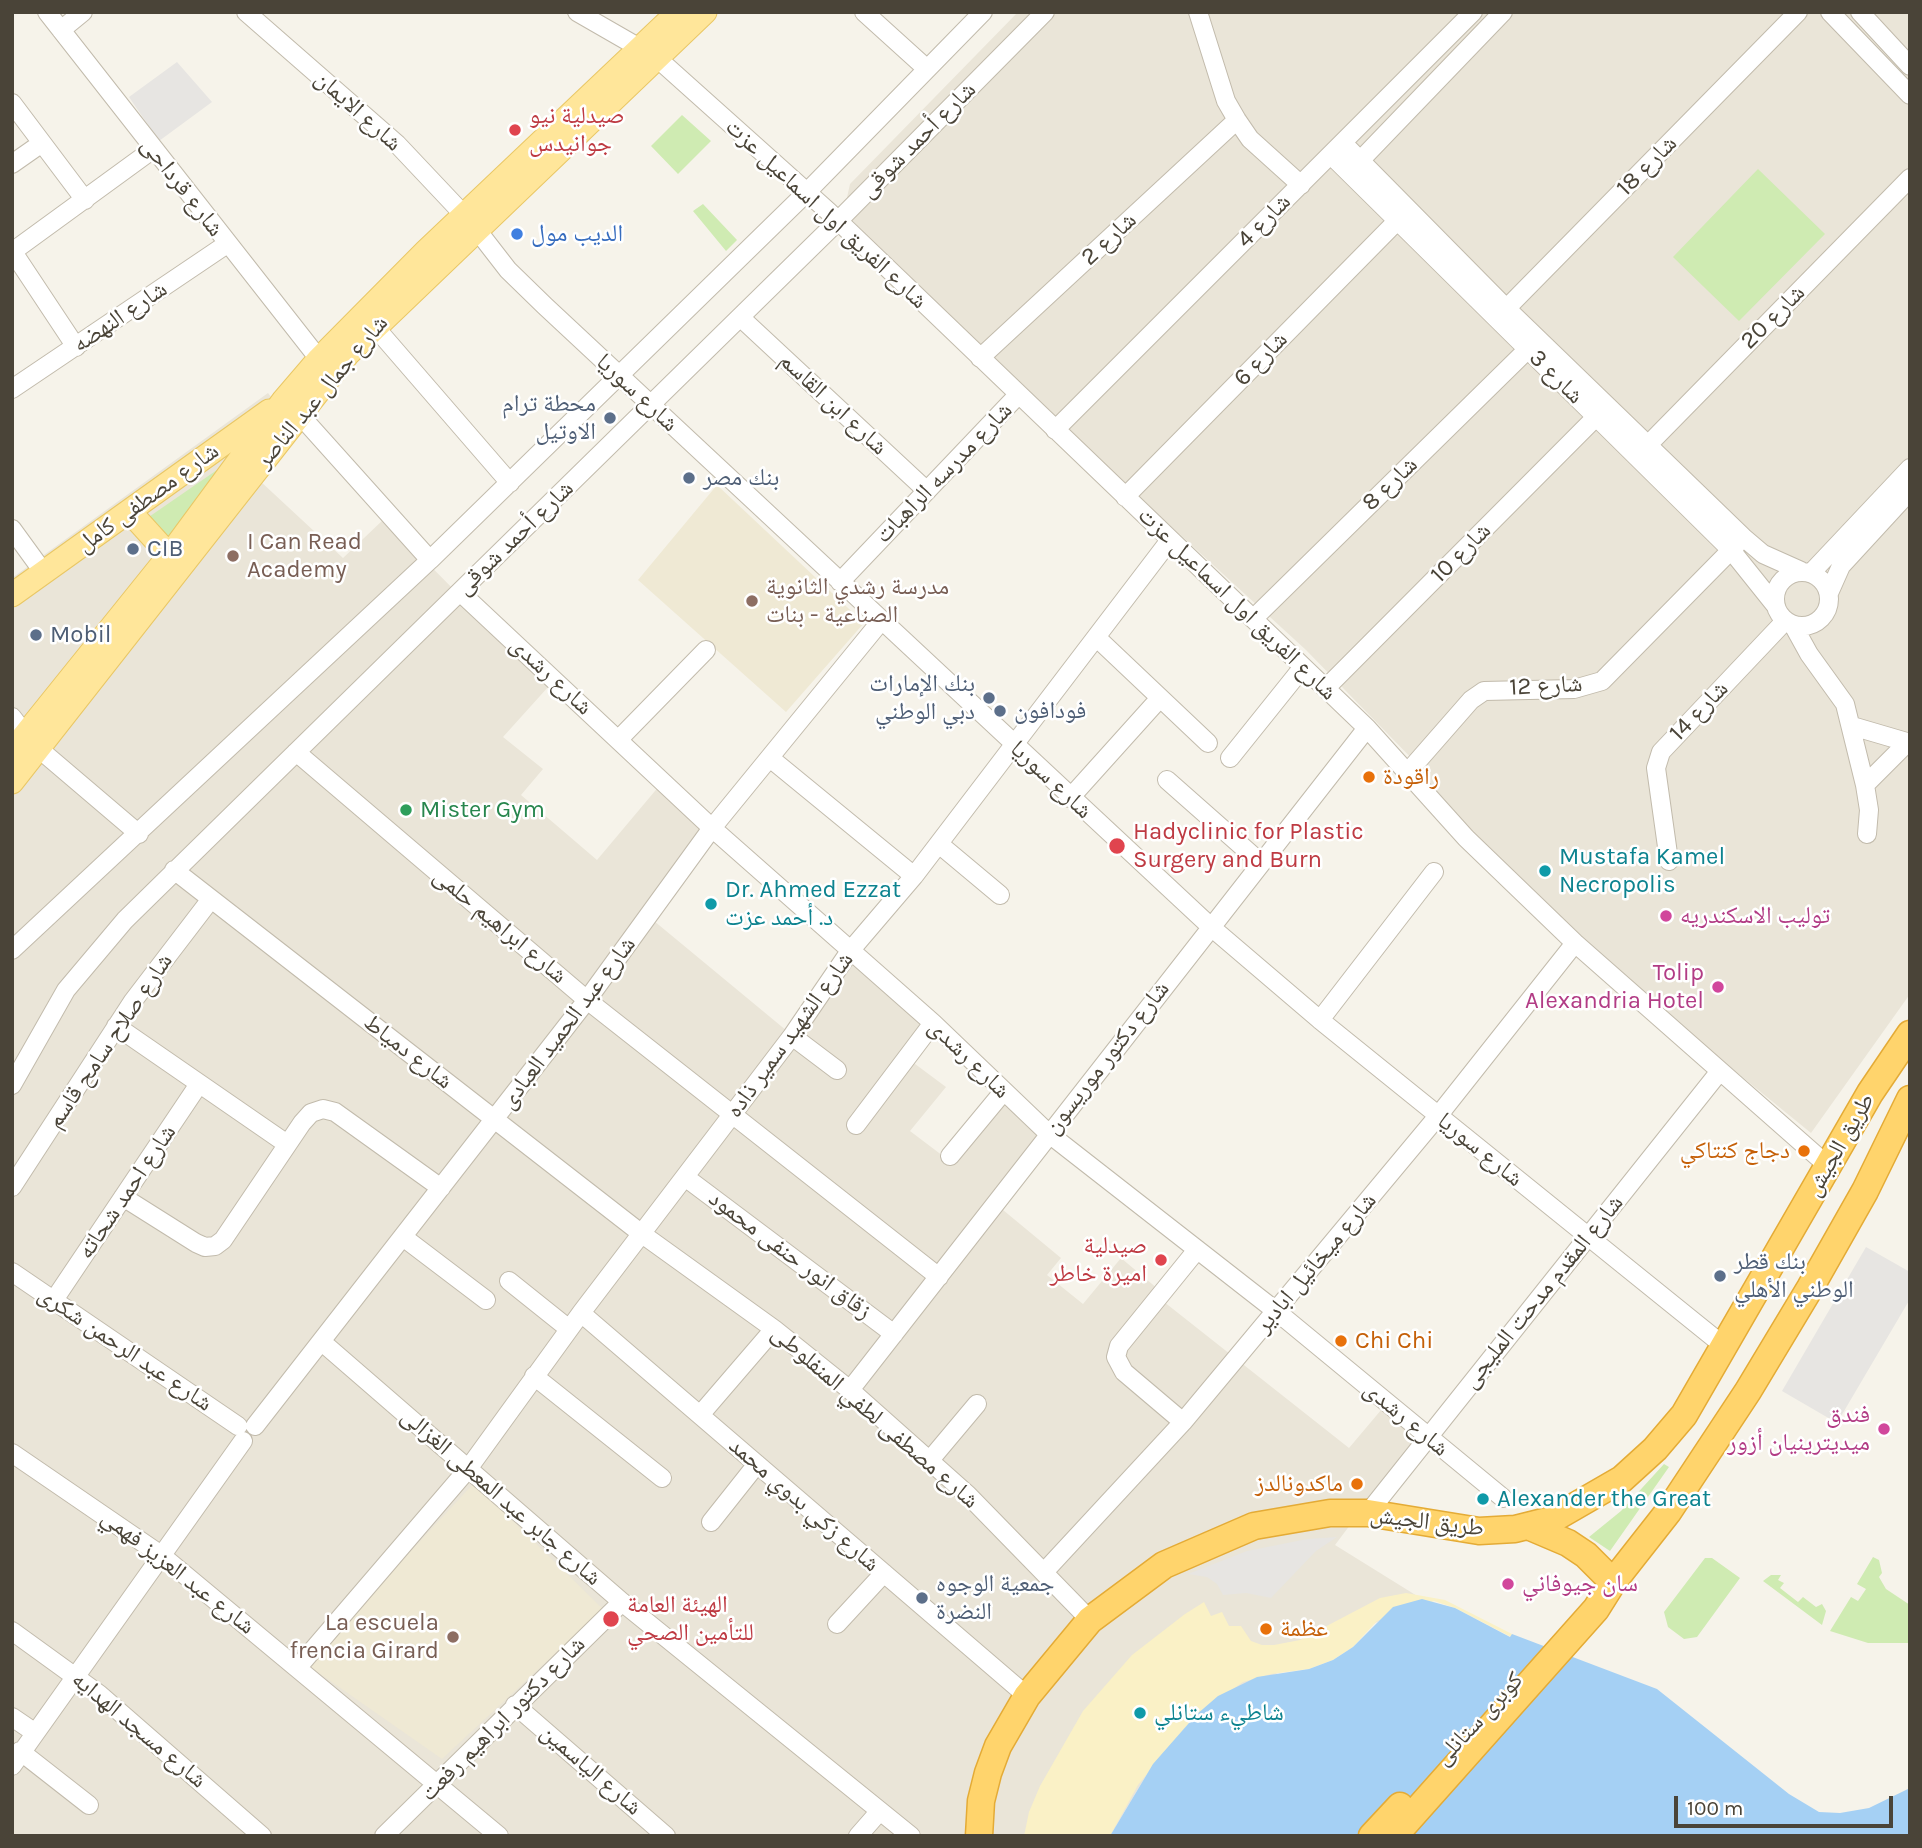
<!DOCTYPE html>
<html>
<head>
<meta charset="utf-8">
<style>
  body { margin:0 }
  #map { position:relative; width:1922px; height:1848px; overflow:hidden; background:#f6f3ea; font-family:Karla,sans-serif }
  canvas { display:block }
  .frame { position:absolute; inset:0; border:14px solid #4a4438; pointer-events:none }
  .scale { position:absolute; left:1674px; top:1796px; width:219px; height:32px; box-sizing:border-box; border:4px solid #4a4438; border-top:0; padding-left:9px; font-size:21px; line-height:24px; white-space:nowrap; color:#4a4438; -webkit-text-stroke:5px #fff; paint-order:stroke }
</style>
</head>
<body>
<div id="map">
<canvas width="1922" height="1848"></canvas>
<div class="frame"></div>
<div class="scale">100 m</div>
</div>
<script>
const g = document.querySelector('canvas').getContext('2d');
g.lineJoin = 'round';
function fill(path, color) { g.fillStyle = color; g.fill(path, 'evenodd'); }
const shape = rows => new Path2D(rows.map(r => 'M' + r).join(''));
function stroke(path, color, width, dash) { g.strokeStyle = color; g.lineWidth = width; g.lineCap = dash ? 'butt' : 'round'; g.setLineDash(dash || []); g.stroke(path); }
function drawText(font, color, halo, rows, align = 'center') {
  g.font = font + ' Karla,"Noto Naskh Arabic",sans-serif'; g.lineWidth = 5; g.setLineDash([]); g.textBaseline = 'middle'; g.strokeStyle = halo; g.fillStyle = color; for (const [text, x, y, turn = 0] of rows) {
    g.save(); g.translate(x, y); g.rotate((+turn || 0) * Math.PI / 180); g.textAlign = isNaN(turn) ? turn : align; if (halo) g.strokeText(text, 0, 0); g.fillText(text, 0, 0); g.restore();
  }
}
fill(shape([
  [1018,12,1910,12,1910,994,1811,1133,1627,983,1434,794,1420,767,1306,650,1116,476,852,220,846,202,850,184],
  [268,393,285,415,245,467,343,558,384,519,549,686,503,737,543,769,521,795,597,860,660,785,709,826,642,911,787,1031,846,950,928,1022,903,1055,946,1087,910,1131,947,1159,1002,1099,1042,1135,991,1200,1061,1258,1047,1275,1083,1304,1121,1258,1158,1289,1154,1294,1349,1448,1387,1403,1420,1432,1335,1545,1422,1599,1196,1715,1153,1764,1110,1836,12,1836,12,578]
]), '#eae5d8');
fill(shape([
  [717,485,864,623,786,712,638,580],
  [474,1483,603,1609,442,1759,306,1664]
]), '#efe9d4');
fill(shape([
  [682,115,711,141,678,174,651,146],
  [1758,169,1825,234,1739,321,1673,257],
  [703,204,737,240,726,251,693,211],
  [230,461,171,546,143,521],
  [1664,1464,1669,1467,1610,1551,1589,1537,1621,1511],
  [1873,1557,1879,1560,1882,1573,1879,1577,1886,1589,1910,1605,1910,1643,1868,1643,1830,1631,1851,1597,1858,1601,1866,1589,1857,1584],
  [1705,1558,1712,1558,1740,1578,1697,1637,1684,1639,1668,1627,1664,1612],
  [1771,1575,1781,1575,1778,1580,1784,1583,1780,1588,1798,1602,1803,1597,1816,1607,1822,1604,1826,1611,1822,1625,1763,1581]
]), '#cfebb2');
fill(shape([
  [1406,1593,1445,1600,1512,1634,1511,1637,1455,1608,1434,1601,1377,1621,1353,1647,1333,1660,1309,1669,1271,1674,1243,1682,1196,1715,1138,1785,1110,1836,1024,1836,1029,1812,1040,1786,1083,1711,1132,1655,1185,1614,1204,1602,1211,1616,1222,1612,1229,1626,1241,1626,1251,1641,1262,1645,1274,1645,1300,1640,1380,1598]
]), '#faf1c6');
fill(shape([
  [177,62,212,102,159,141,129,97],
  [1866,1247,1910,1272,1910,1299,1837,1423,1782,1391],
  [1337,1537,1316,1551,1271,1598,1246,1593,1223,1595,1217,1584,1207,1577,1188,1574,1247,1551,1307,1539]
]), '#e7e5e2');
fill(shape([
  [1422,1599,1455,1608,1510,1637,1512,1634,1657,1689,1789,1794,1819,1812,1840,1813,1869,1808,1910,1788,1910,1836,1110,1836,1153,1764,1196,1715,1218,1696,1257,1677,1309,1669,1333,1660,1353,1647,1393,1607]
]), '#a5d0f4');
const minor = shape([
  [47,12,319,359],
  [246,12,397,144,464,215],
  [577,12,657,58,829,212,1367,728,1466,838,1575,943,1827,1165],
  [864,12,927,69],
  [1198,12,1226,101,1237,120,1250,139,1301,185],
  [1830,12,1910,95],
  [1860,12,1910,66],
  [61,30,83,12],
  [12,103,85,200],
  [1343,143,1506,308,1743,537,1763,554,1801,571],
  [1331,155,1731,550,1775,605],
  [12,164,42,143],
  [1353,168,1503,12],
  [477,230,508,270,545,306,1211,927,1320,1020,1724,1346],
  [12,252,152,150],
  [13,252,76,347],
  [1499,316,1798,12],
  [740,317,927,491],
  [375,327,510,483],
  [980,358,1237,120],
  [12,389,227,244],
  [299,414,430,560],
  [1055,430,1473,12],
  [1641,452,1910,178],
  [1125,497,1397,221],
  [12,529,44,573],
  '1775 599a27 27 0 1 1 54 0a27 27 0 1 1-54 0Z',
  [1811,573,1910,468],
  [840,582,1018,395],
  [460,592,712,828,933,1023,1048,1133,1276,1311,1503,1498],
  [1829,593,1841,566,1910,491],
  [1253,619,1527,350],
  [1793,625,1809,654,1845,704,1865,785,1869,810,1867,834],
  [1096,637,1208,743],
  [1326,688,1596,417],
  [12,717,25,734],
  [1852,726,1910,743],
  [619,739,706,650],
  [38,748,139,834],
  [296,752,587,1000,939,1277],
  [770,758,914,876],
  [1230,758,1303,667],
  [1408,772,1471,700,1484,691,1574,689,1602,681,1737,544],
  [1167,780,1261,863],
  [1865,785,1906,744],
  [1070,798,1160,698],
  [939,844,1000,895],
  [1669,861,1656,768,1661,752,1785,621],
  [174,870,642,1234,774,1329,850,1390,968,1495,1090,1620],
  [12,950,430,560,806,193,983,12],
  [1320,1020,1434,872],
  [116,1026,287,1144],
  [792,1036,837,1070],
  [12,1085,66,990,125,920,838,221,1045,12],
  [856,1125,933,1023],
  [950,1156,1003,1092],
  [685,1177,894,1334],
  [12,1187,133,1001,211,899],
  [123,1197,196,1243,205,1247,215,1246,223,1240,302,1123,311,1113,323,1109,335,1112,441,1188],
  [403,1237,486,1300],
  [12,1272,238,1426],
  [509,1281,569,1329],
  [54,1300,199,1084],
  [581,1313,1027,1696],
  [322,1342,622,1602,911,1836],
  [534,1376,662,1478],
  [850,1390,1367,728],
  [700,1415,774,1329],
  [1183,1422,1124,1372,1116,1357,1119,1346,1196,1251],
  [255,1426,587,1000,712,828,881,621],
  [12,1453,161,1555,499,1836],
  [930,1460,977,1404],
  [1368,1513,1720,1071],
  [711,1522,757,1464],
  [1045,1571,1183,1422,1438,1116,1575,943],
  [837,1624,884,1573],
  [12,1631,99,1694,262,1836],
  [299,1666,468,1469,581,1313,792,1036,850,951,914,876,1170,540],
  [515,1705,666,1836],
  [12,1717,34,1732],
  [20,1751,89,1805],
  [12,1766,243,1441],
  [384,1836,622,1602],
  [858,1836,879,1812]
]);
const major = shape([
  [130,512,179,566],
  [12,595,269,411],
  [12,751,168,557,283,401,319,359,426,251,678,12],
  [12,782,348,354,705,12]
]);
const highway = shape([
  [1528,1526,1568,1543,1586,1555,1613,1582],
  [979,1836,981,1801,988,1773,998,1746,1027,1696,1090,1620,1164,1565,1254,1526,1330,1513,1368,1513,1479,1531,1515,1529,1551,1520,1622,1479,1655,1449,1684,1415,1870,1093,1910,1034],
  [1372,1836,1400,1806],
  [1394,1836,1596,1609,1613,1582,1668,1512,1748,1391,1810,1288,1865,1191,1910,1099]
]);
stroke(minor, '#c2bbac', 20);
stroke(major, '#e9c765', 25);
stroke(highway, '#e4ab36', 29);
stroke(minor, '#fff', 18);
stroke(major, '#ffe69a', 23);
stroke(highway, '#ffd46c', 26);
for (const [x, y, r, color] of [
  [515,130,7,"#e0444e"],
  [517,234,7,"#3f7fe0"],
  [610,418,7,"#5c6f8a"],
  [689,478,7,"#5c6f8a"],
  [133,549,7,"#5c6f8a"],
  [233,556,7,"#8d6e63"],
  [752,601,7,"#8d6e63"],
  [36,635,7,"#5c6f8a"],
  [989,698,7,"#5c6f8a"],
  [1000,711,7,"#5c6f8a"],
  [1369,777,7,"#e8710a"],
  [406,810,7,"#2e9e5b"],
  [1117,846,9,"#e0444e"],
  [1545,871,7,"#0f9aa8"],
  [711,904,7,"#0f9aa8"],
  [1666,916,7,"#d1479c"],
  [1718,987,7,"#d1479c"],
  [1804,1151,7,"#e8710a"],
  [1161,1260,7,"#e0444e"],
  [1720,1276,7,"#5c6f8a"],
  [1341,1341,7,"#e8710a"],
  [1884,1429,7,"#d1479c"],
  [1357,1484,7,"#e8710a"],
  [1483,1499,7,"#0f9aa8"],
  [1508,1584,7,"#d1479c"],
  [922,1598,7,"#5c6f8a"],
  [611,1619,9,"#e0444e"],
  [1266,1629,7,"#e8710a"],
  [453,1637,7,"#8d6e63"],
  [1140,1713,7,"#0f9aa8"]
]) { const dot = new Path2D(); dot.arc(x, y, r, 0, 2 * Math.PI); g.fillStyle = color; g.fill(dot); stroke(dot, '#fff', 2.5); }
drawText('24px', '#4a4438', '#fff', [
  ["شارع الايمان",358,111,42],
  ["شارع أحمد شوقى",918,140,-45],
  ["شارع 18",1647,166,-45],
  ["شارع قرداحى",182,187,52],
  ["شارع الفريق اول اسماعيل عزت",826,214,43],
  ["شارع 4",1264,221,-45],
  ["شارع 2",1109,239,-43],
  ["شارع النهضه",120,317,-34],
  ["شارع 20",1773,317,-45],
  ["شارع 6",1261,359,-46],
  ["شارع 3",1556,377,45],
  ["شارع جمال عبد الناصر",322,392,-50],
  ["شارع سوريا",637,393,43],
  ["شارع ابن القاسم",833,404,43],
  ["شارع مدرسه الراهبات",944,473,-46],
  ["شارع 8",1390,484,-44],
  ["شارع مصطفى كامل",148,498,-36],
  ["شارع أحمد شوقى",515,538,-44],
  ["شارع 10",1461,553,-45],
  ["شارع الفريق اول اسماعيل عزت",1237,604,44],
  ["شارع رشدى",551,676,43],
  ["شارع 12",1546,686,-3],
  ["شارع 14",1699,711,-46],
  ["شارع سوريا",1051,780,43],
  ["شارع ابراهيم حلمى",500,926,40],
  ["شارع عبد الحميد العبادى",568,1023,-53],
  ["شارع الشهيد سمير ذاده",790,1035,-54],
  ["شارع صلاح سامح قاسم",110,1041,-56],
  ["شارع دمياط",408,1052,38],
  ["شارع دكتور موريسون",1107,1058,-52],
  ["شارع رشدى",969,1059,44],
  ["طريق الجيش",1840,1145,-60],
  ["شارع سوريا",1480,1150,39],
  ["شارع احمد شحاته",127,1192,-56],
  ["زقاق انور حنفى محمود",790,1255,37],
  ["شارع ميخائيل ابادير",1316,1263,-50],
  ["شارع المقدم مدحت المليجى",1543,1292,-51],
  ["شارع عبد الرحمن شكرى",125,1349,34],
  ["شارع مصطفى لطفي المنفلوطى",875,1417,41],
  ["شارع رشدى",1406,1419,40],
  ["شارع جابر عبد المعطى الغزالى",501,1497,41],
  ["شارع زكي بدوي محمد",804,1505,41],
  ["طريق الجيش",1427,1522,7],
  ["شارع عبد العزيز فهمي",178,1572,38],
  ["شارع دكتور ابراهيم رفعت",503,1719,-45],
  ["كوبرى ستانلى",1479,1719,-47],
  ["شارع مسجد الهدايه",139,1730,40],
  ["شارع الياسمين",591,1770,41]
]);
drawText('24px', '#be3a42', '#fff', [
  ["صيدلية نيو",529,116],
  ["جوانيدس",529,144],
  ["Hadyclinic for Plastic",1133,832],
  ["Surgery and Burn",1133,860],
  ["صيدلية",1147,1246,"right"],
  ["اميرة خاطر",1147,1274,"right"],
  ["الهيئة العامة",627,1605],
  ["للتأمين الصحي",627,1633]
], 'left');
drawText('24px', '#366cbe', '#fff', [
  ["الديب مول",531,234]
], 'left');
drawText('24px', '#4e5e75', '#fff', [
  ["محطة ترام",596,404,"right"],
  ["الاوتيل",596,432,"right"],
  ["بنك مصر",703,478],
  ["CIB",147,549],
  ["Mobil",50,635],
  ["بنك الإمارات",975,684,"right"],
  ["دبي الوطني",975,712,"right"],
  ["فودافون",1014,711],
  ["بنك قطر",1734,1262],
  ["الوطني الأهلي",1734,1290],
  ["جمعية الوجوه",936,1584],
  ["النضرة",936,1612]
], 'left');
drawText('24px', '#785e54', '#fff', [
  ["I Can Read",247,542],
  ["Academy",247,570],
  ["مدرسة رشدي الثانوية",766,587],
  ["الصناعية - بنات",766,615],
  ["La escuela",439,1623,"right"],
  ["frencia Girard",439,1651,"right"]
], 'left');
drawText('24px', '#c56008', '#fff', [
  ["راقودة",1383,777],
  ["دجاج كنتاكي",1790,1151,"right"],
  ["Chi Chi",1355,1341],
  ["ماكدونالدز",1343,1484,"right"],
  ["عظمة",1280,1629]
], 'left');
drawText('24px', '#27864d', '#fff', [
  ["Mister Gym",420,810]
], 'left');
drawText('24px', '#0d838f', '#fff', [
  ["Mustafa Kamel",1559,857],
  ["Necropolis",1559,885],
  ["Dr. Ahmed Ezzat",725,890],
  ["د. أحمد عزت",725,918],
  ["Alexander the Great",1497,1499],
  ["شاطيء ستانلي",1154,1713]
], 'left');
drawText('24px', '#b23c85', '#fff', [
  ["توليب الاسكندريه",1680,916],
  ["Tolip",1704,973,"right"],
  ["Alexandria Hotel",1704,1001,"right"],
  ["فندق",1870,1415,"right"],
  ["ميديترينيان أزور",1870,1443,"right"],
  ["سان جيوفاني",1522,1584]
], 'left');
</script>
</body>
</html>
